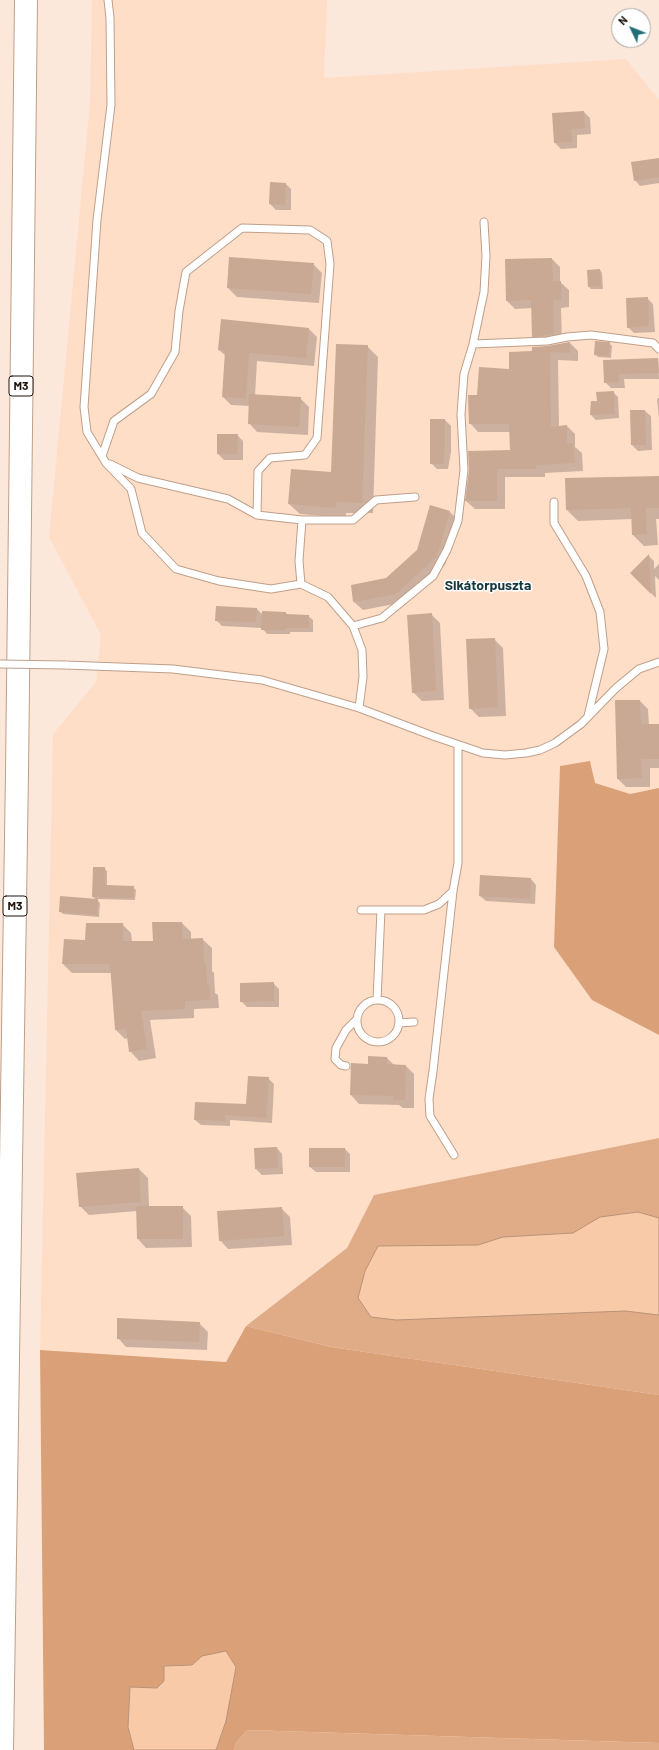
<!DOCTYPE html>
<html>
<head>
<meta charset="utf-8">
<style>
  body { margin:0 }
  #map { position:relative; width:659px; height:1750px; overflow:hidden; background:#fce8da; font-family:Barlow,sans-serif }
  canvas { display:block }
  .north { position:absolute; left:611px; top:8px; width:40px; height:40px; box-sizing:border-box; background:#fff; border:1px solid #a5a19e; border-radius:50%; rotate:313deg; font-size:11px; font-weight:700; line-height:16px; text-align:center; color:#1f140c }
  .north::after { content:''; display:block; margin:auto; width:14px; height:18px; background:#236d76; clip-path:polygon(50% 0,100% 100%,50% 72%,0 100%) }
</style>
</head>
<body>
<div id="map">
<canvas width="659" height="1750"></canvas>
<div class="north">N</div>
</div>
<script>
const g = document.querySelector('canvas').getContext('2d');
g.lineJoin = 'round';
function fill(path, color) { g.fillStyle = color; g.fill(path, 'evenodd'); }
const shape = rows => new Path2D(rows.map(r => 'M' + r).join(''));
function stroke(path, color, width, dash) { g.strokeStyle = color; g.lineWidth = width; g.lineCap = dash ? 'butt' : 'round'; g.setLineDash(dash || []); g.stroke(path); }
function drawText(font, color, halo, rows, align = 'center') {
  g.font = font + ' Barlow,sans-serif'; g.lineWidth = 3; g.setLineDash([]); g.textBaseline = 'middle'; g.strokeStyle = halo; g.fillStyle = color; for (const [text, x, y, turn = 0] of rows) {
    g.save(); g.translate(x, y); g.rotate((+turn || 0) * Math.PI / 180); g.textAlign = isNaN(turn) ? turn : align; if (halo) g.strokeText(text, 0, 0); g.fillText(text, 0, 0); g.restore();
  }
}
fill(shape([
  [92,0,327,0,324,78,626,59,659,100,659,1138,374,1195,347,1248,246,1326,226,1362,40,1350,53,734,96,682,101,635,49,537,90,102]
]), '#ffdec8');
fill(shape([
  [659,1138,659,1395,331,1347,246,1326,347,1248,374,1195],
  [247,1730,659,1743,659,1750,234,1750,236,1743]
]), '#e0ac87');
fill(shape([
  [590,761,595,783,630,794,659,788,659,1035,592,1000,554,947,560,766],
  [246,1326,331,1347,659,1395,659,1743,247,1730,236,1743,234,1750,44,1750,40,1350,226,1362]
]), '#daa178');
const water = shape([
  [638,1212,659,1218,659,1315,625,1311,396,1320,371,1317,358,1298,365,1271,378,1246,478,1245,503,1237,573,1233,600,1217,638,1212],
  [226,1651,236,1667,226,1721,216,1750,134,1750,128,1727,130,1687,157,1688,164,1681,164,1666,192,1665,202,1656,226,1651]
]);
fill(water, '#f9caa8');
stroke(water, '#b89379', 1);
fill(shape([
  [584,112,590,118,591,134,577,135,577,148,561,149,555,143,553,114],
  [659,159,659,183,640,186,635,180],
  [286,184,291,189,291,210,276,210,270,204],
  [552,259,560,267,560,282,569,290,569,307,561,308,562,342,541,344,533,336,532,308,515,309,507,301],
  [313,264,322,273,319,303,237,297,228,288],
  [600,270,602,273,603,289,591,289,589,287],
  [647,298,653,304,655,332,634,333,628,327],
  [309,329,317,337,314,366,257,361,255,396,300,398,309,407,308,435,257,432,249,423,250,406,231,405,223,397,226,356,219,350],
  [570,343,578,351,578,361,558,360,559,427,567,426,575,434,575,447,582,453,583,471,545,473,545,477,505,477,505,509,475,509,466,501,511,451,511,432,478,432,470,423,478,396,533,352,547,347],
  [609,343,612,346,611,358,598,357,595,354],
  [367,346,378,357,373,513,346,513,346,518,300,514,289,504,332,473],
  [658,359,659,379,624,379,625,388,611,388,605,382,604,361],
  [613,392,618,397,619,418,596,420,591,415,592,402,598,401],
  [659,398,659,418,657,399],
  [645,411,651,416,652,450,638,451,632,445],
  [445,420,451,426,451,452,448,469,437,469,431,463],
  [237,435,243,441,243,460,224,460,218,454],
  [659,477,659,519,656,519,658,545,644,546,633,535,633,519,578,521,567,510],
  [431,506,450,512,459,521,445,565,405,602,363,610,354,602,387,579,418,550],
  [649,556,654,561,654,569,659,564,659,580,655,576,656,598,631,573],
  [257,609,263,615,286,613,288,615,308,616,313,620,313,632,290,632,290,634,267,634,262,628,222,626,216,620],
  [431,614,440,623,444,700,422,701,413,692],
  [494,639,503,648,506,716,479,717,470,708],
  [640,701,648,709,649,725,659,725,659,768,650,768,650,787,626,787,618,779],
  [104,868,107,871,107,886,133,887,136,890,135,900,96,899,100,903,99,917,63,914,60,911,97,900,93,897],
  [531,879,536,885,535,904,486,901,480,896],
  [182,923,191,932,191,939,202,939,212,948,212,971,214,973,215,993,218,995,219,1008,194,1009,194,1018,150,1020,156,1058,139,1061,130,1051,128,1038,125,1039,116,1030,112,973,72,973,63,964,86,941,122,924,131,933,132,942,154,942],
  [273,983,279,989,279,1007,247,1007,241,1001],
  [387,1058,394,1065,406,1066,414,1074,414,1108,403,1108,399,1105,359,1104,351,1095],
  [268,1078,274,1084,272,1123,230,1120,230,1126,201,1125,195,1120,247,1105],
  [277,1148,282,1154,283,1174,262,1175,256,1169],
  [345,1149,350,1154,350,1172,316,1172,310,1167],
  [139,1169,148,1178,149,1207,182,1207,191,1216,192,1247,146,1248,138,1239,137,1211,89,1215,80,1206],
  [281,1208,290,1217,292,1245,228,1249,220,1240],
  [199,1323,208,1332,207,1350,126,1347,118,1338]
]), '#0003');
fill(shape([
  [584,111,585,128,571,129,572,142,554,143,552,113],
  [659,158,659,177,634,181,631,162],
  [270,182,286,183,285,205,269,204],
  [229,257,314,263,311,294,227,288],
  [552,258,553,281,561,281,561,300,553,300,554,334,532,337,531,300,506,301,505,259],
  [600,269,601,286,588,287,587,270],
  [648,297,649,326,627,328,626,298],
  [221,319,309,328,306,358,249,353,246,399,222,397,225,351,218,350],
  [595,341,610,342,609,356,594,355],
  [570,342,570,353,550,352,551,427,567,425,567,443,573,444,575,463,536,465,536,469,497,469,497,501,465,501,469,470,468,451,510,450,509,424,469,424,468,395,477,395,479,367,509,369,509,352,532,351,532,347,547,346],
  [336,344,368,345,362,503,336,502,336,508,288,504,291,469,331,472],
  [658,358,659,373,619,374,619,382,604,383,603,360],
  [614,391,615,414,590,415,591,401,597,401,596,392],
  [249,394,301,397,299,427,248,424],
  [630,410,645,410,646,445,631,445],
  [430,419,445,419,445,446,443,464,430,464],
  [217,434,238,434,237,454,217,454],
  [659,476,659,508,646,508,647,534,632,535,631,508,566,510,565,478],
  [430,505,450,511,437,556,396,594,353,602,351,585,386,578,417,550],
  [649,554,651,594,630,573],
  [216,606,257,608,256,622,215,621],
  [262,611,286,612,286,614,309,615,309,628,286,628,285,630,261,630],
  [432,613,436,691,412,693,407,615],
  [495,638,498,707,469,709,466,639],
  [615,700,640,700,641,724,659,724,659,759,641,759,642,778,617,779],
  [93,867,105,867,105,885,134,886,133,898,92,897],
  [480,875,531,878,530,899,479,896],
  [60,896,98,899,97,915,59,912],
  [152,922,182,922,183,939,203,938,204,963,206,963,207,985,209,985,210,1000,185,1001,185,1009,141,1011,147,1049,129,1052,126,1029,115,1030,110,964,62,964,64,939,85,940,86,923,123,923,123,941,153,941],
  [274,982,274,1001,240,1002,240,983],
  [368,1056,387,1057,387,1064,406,1065,405,1100,393,1100,393,1096,350,1095,351,1063,368,1064],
  [248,1076,269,1077,266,1118,225,1115,225,1121,194,1120,195,1102,246,1104],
  [277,1147,278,1168,255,1169,254,1148],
  [309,1148,345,1148,345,1167,309,1167],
  [139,1168,141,1202,79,1207,76,1173],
  [136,1206,183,1206,183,1239,137,1239],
  [282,1207,284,1236,219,1241,217,1211],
  [117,1318,200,1322,199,1342,117,1339]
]), '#c9a993');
const service = shape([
  [108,0,110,18,111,105,97,220,84,407,87,432,106,463,131,489,142,533,176,569,219,581,271,589,301,584],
  [473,344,547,341,567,337,591,335,653,343,659,349],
  [102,456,114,421,151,394,175,352,179,311,186,272,242,228,310,230,327,241,330,264,317,438,305,455,270,458,258,471,257,515],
  [110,464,138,478,228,499,257,515,302,520],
  [554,502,554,523,586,576,600,612,604,649,588,716],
  [353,626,328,597,301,584,299,561,302,520,353,520,376,500,415,497],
  [65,665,173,669,262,680,359,708,433,736,483,753,505,755,526,753,540,750,555,743,581,724,616,688,639,669,659,662],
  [359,708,363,677,362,650,353,626,382,618,433,576,447,550,458,521,464,470,461,414,464,374,473,344,484,292,486,256,484,222],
  [453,891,433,1071,429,1099,430,1116,454,1155],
  [361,910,424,910,439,904,453,891,458,863,458,745],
  '357 1021a21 21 0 1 1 42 0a21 21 0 1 1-42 0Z',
  [377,1000,381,910],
  [399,1023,414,1022],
  [346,1066,341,1065,335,1059,336,1048,346,1030,356,1020]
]);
const motorway = shape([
  [2,1750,17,772,26,0]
]);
stroke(service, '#be9f89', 9);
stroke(motorway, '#be9f89', 24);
stroke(service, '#fff', 7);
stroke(motorway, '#fff', 22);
const serviceBridge = shape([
  [0,664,65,665]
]);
stroke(serviceBridge, '#be9f89', 9, []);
stroke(serviceBridge, '#fff', 7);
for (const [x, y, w] of [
  [21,386,24],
  [15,906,24]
]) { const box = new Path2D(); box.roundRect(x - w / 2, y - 10, w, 20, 3); g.fillStyle = '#fff'; g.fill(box); stroke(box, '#1f140c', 1); }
drawText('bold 12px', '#1f140c', null, [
  ["M3",21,386],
  ["M3",15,906]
]);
drawText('bold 14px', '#17393d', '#fff', [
  ["Sikátorpuszta",488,585]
]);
</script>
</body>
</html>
